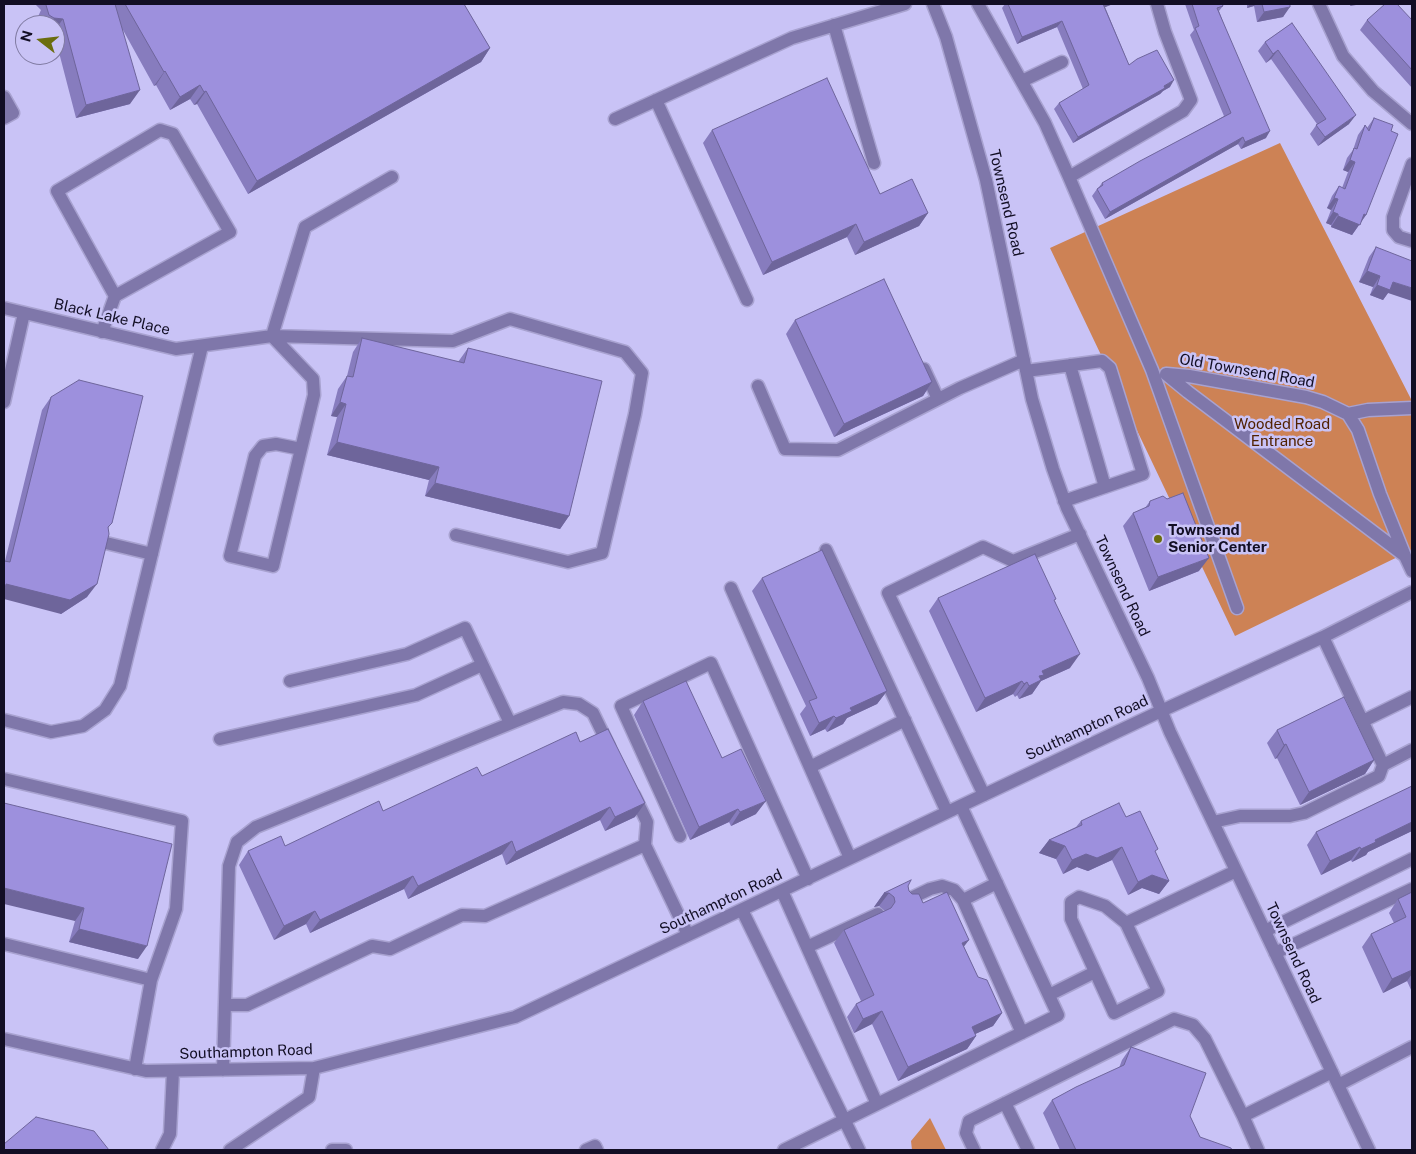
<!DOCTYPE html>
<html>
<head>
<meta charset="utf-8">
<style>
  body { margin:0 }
  #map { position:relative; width:1416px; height:1154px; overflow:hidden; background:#c9c3f6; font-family:"Public Sans",sans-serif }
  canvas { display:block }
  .frame { position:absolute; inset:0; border:5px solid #120e24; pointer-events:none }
  .north { position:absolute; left:15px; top:15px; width:50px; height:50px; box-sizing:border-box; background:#c9c3f6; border:1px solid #807ba2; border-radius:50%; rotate:286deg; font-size:14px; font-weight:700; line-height:20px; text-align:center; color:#120e24 }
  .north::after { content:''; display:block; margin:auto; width:18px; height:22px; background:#6b6d0f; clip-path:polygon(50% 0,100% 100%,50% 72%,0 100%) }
</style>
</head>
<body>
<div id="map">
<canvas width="1416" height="1154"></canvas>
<div class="frame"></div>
<div class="north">N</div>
</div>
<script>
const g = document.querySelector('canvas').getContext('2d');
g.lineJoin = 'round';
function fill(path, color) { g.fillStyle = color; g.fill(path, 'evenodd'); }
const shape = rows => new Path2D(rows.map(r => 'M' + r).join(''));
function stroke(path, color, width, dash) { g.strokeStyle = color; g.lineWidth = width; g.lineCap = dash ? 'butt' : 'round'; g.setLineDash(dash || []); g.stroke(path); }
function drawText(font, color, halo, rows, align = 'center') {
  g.font = font + ' "Public Sans",sans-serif'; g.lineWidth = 5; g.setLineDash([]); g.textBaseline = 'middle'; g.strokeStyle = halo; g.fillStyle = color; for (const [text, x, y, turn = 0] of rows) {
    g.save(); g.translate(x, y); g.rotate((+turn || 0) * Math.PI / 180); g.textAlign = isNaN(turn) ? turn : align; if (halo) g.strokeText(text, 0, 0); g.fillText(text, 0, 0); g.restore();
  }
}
fill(shape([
  [1280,143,1412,401,1412,550,1235,636,1050,248],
  [930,1118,946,1150,912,1150,911,1141]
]), '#cd8255');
const minor = shape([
  [933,4,946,37,986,180,1032,399,1053,469,1067,508,1148,678,1170,732,1369,1150],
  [978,4,1045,123,1069,177,1152,370,1237,608],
  [1319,4,1343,56,1373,91,1412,124],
  [834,25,874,163],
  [1022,81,1062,62],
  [4,97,13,113,4,118],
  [656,100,747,300],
  [615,119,792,38,905,4],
  [1412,164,1393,217,1393,230,1399,237,1412,241],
  [1069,177,1183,111,1191,100,1165,32,1157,4],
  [4,308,176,349,272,336,453,341,510,319,625,352,642,373,635,414,602,553,568,562,456,535],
  [102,332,115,296,230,232,173,134,160,130,57,191,115,296],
  [272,336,313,379,314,395,273,566,230,556,255,456,263,446,276,444,301,449],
  [272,336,305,227,392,177],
  [1070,365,1105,487],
  [924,369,938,399],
  [1026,371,1102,361,1110,368,1143,474,1064,501],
  [1166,374,1188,392,1405,556,1412,571],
  [1167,374,1189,376,1306,397,1323,402,1348,414,1358,430,1380,494,1405,556],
  [758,386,785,449,838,450,960,388,1024,360],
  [4,402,24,313],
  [1348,414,1368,410,1412,408],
  [106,543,152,554],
  [826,550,947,812],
  [731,588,850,858],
  [290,681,407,654,465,628,510,723],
  [4,720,51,732,83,726,105,710,120,686,202,346],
  [1363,721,1412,697],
  [220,739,416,695,482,665],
  [1383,765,1412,750],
  [810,767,905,720],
  [4,779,182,821,176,909,151,980,135,1069],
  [634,795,647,822,645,845,688,935],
  [984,795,888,593,983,547,1013,561,1080,534],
  [1213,822,1240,816,1290,816,1304,813,1379,776,1383,765,1323,637],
  [680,836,621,706,711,663,808,879],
  [782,891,877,1104],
  [907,900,930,889,942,886,954,890,963,900,1022,1033],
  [963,900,997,883],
  [742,910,859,1150],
  [1126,923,1158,991,1114,1013,1071,919,1071,902,1079,897,1105,906,1126,923,1236,871],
  [1265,931,1412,859],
  [4,944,151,980],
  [807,947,878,914],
  [1275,953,1412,889],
  [1049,995,1095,972],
  [225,1005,247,1005,372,946,390,949,462,915,485,916,645,845],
  [4,1039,146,1071,314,1068,515,1017,1161,711,1323,637,1412,592],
  [223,1070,229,866,237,842,256,827,563,702,579,704,593,713,609,746],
  [1338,1085,1412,1047],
  [1005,1103,1028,1150],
  [1243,1116,1258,1150],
  [162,1150,170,1134,173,1071],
  [230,1150,309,1097,314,1068],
  [332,1150,346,1150],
  [586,1150,595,1146,597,1150],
  [784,1150,1058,1015,961,806],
  [974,1150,966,1133,969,1121,1174,1019,1193,1025,1205,1039,1243,1116,1332,1072]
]);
stroke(minor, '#a8a2d0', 15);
stroke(minor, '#7f77aa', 12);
fill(shape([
  [35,4,464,4,490,48,481,62,248,194,197,104,194,105,190,99,170,110,156,85,154,86,123,30,130,104,76,118,55,37,55,25,39,25,37,19,41,10],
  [1005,4,1113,4,1105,7,1129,65,1170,87,1163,91,1160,94,1073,143,1054,109,1059,103,1083,89,1057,27,1017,44,1002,8],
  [1185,4,1222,4,1223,6,1219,11,1266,138,1241,149,1238,144,1105,219,1092,196,1097,189,1099,187,1102,183,1224,116,1190,35,1194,30],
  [1247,4,1290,4,1283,17,1257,22,1254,6,1247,8],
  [1367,20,1412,20,1412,88,1360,30],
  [1292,23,1349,124,1318,146,1310,134,1317,124,1271,59,1266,63,1258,51,1265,42],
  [1374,118,1391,131,1366,215,1352,235,1331,227,1331,225,1326,223,1331,210,1327,208,1332,196,1339,186,1342,188,1348,172,1343,170,1347,158,1353,150,1358,135,1365,125,1367,128],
  [712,130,880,194,928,213,919,226,855,255,847,237,763,275,703,143],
  [1376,247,1388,293,1383,300,1370,295,1373,287,1359,282,1369,257],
  [795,320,932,382,923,396,834,437,786,334],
  [362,338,458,362,468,348,569,516,560,529,425,496,429,480,327,455,337,417,331,416,338,389,347,376,353,352],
  [51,397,112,523,108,528,87,597,61,614,5,561,42,410],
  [1150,501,1199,571,1149,591,1123,526,1133,513,1145,508],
  [762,578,887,691,877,704,847,718,843,724,827,732,825,729,810,736,800,714,806,706,752,591],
  [938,598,1055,601,1070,668,1041,681,1032,694,1019,699,1017,695,1015,697,1013,694,976,712,929,611],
  [643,701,722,758,756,814,731,826,729,822,690,840,634,715],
  [1277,730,1374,760,1365,774,1300,805,1277,758,1275,759,1267,743],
  [580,742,635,817,605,831,600,820,506,865,502,854,408,899,404,889,310,933,306,924,274,940,239,865,248,851,285,846],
  [1412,786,1412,831,1368,852,1366,855,1352,862,1351,860,1321,875,1307,845,1316,832],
  [4,803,138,959,69,942,75,921],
  [1081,821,1155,852,1169,881,1159,894,1142,888,1128,895,1112,860,1088,871,1077,867,1063,874,1056,859,1039,853,1049,840,1076,827],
  [908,886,909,891,923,903,964,947,978,977,1002,1013,993,1026,975,1034,976,1036,967,1049,898,1081,872,1024,854,1033,847,1017,856,1004,861,1001,834,943,844,930,885,911,879,906,874,907,884,893],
  [1412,892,1412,992,1407,981,1383,993,1362,947,1371,934,1394,923,1389,913,1398,899],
  [1131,1047,1190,1116,1200,1137,1232,1150,1060,1150,1043,1113,1052,1100,1119,1068,1122,1060]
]), '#877cbe');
fill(shape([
  [1103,4,1113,4,1098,10],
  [1250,4,1256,4,1254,6,1247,8],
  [1351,4,1362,4,1350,6],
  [1290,7,1283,17,1257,22,1264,12],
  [54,18,63,19,55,30,55,25,50,25],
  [1062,21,1057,27,1017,44,1022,37],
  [490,48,481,62,248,194,257,181],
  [1278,50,1271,59,1266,63,1273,54],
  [165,71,156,85,154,86,164,72],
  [1174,80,1170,87,1163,91,1160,94,1073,143,1078,137],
  [200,85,190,99,170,110,180,97],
  [140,90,130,104,76,118,86,105],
  [206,91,197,104,194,105,204,92],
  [1356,115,1349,124,1318,146,1325,137],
  [1270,131,1266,138,1241,149,1245,142],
  [1243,137,1238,144,1105,219,1110,212],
  [1350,160,1355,162,1348,172,1343,170],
  [1334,198,1338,199,1331,210,1327,208],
  [1333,212,1338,214,1331,225,1326,223],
  [928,213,919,226,855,255,864,242],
  [1364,214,1366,215,1352,235,1331,227,1338,216],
  [856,224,847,237,763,275,772,262],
  [1367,271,1380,276,1373,287,1359,282],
  [1393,282,1412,288,1412,301,1388,293,1383,300,1370,295,1377,285],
  [932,382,923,396,834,437,844,424],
  [340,402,346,404,337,417,331,416],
  [337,442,439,467,429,480,327,455],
  [435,483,569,516,560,529,425,496],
  [1209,558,1199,571,1149,591,1158,577],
  [6,584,97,584,87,597,61,614,4,599,4,587],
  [1080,654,1070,668,1041,681,1032,694,1019,699,1029,686,1042,671],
  [1022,681,1013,694,976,712,985,698],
  [1027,682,1017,695,1015,697,1024,684],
  [887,691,877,704,847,718,843,724,827,732,836,718,850,708],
  [834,716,825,729,810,736,819,723],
  [1286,744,1277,758,1275,759,1284,745],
  [1374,760,1365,774,1300,805,1309,792],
  [766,801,756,814,731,826,740,812],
  [645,803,635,817,605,831,615,817],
  [610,807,600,820,506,865,516,852],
  [738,809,729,822,690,840,699,827],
  [1412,822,1412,831,1368,852,1366,855,1352,862,1361,849,1375,840],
  [1049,840,1065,846,1056,859,1039,853],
  [512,841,502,854,408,899,418,886],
  [1122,847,1112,860,1088,871,1077,867,1063,874,1072,860,1086,854],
  [1360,847,1351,860,1321,875,1330,861],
  [1152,875,1169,881,1159,894,1142,888,1128,895,1138,882],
  [413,876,404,889,310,933,320,920],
  [4,888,84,908,75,921,4,904],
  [884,893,889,893,879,906,874,907],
  [315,911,306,924,274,940,284,926],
  [79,929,147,946,138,959,69,942],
  [969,940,959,953,962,943],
  [1412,970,1412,974,1407,981,1383,993,1392,979],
  [882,1011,872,1024,854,1033,863,1019],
  [1002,1013,993,1026,962,1040,972,1027],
  [976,1036,967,1049,898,1081,908,1067]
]), '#6e659b');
const building = shape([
  [47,4,115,4,140,90,86,105,63,19,54,18,49,15,46,5,47,4],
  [125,4,464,4,490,48,257,181,206,91,204,92,200,85,180,97,165,71,164,72,125,4],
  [1008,4,1103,4,1129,65,1137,59,1157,50,1174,80,1164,86,1165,88,1078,137,1059,103,1089,85,1062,21,1022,37,1008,4],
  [1192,4,1222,4,1223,6,1217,8,1270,131,1245,142,1243,137,1110,212,1097,189,1103,185,1102,183,1140,161,1231,113,1195,28,1199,26,1192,4],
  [1262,4,1290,4,1290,7,1264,12,1262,4],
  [1385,4,1397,4,1412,20,1412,70,1367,20,1385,4],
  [1292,23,1356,115,1325,137,1316,125,1326,119,1278,50,1273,54,1265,42,1292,23],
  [827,78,880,194,912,179,928,213,864,242,856,224,772,262,712,130,827,78],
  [1374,118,1393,125,1391,131,1398,134,1366,215,1364,214,1360,225,1338,216,1338,214,1333,212,1338,199,1334,198,1339,186,1345,189,1355,162,1350,160,1354,148,1357,149,1365,125,1369,131,1374,118],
  [1376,247,1412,261,1412,288,1393,282,1390,290,1377,285,1380,276,1367,271,1376,247],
  [884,279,932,382,844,424,795,320,884,279],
  [362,338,464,363,468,348,602,381,569,516,435,483,439,467,337,442,346,404,340,402,347,376,353,377,362,338],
  [79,380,143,396,112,523,108,527,109,534,97,584,70,600,6,584,4,593,4,561,10,562,51,397,79,380],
  [1183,493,1209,558,1158,577,1133,513,1149,506,1150,501,1163,496,1167,499,1183,493],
  [822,550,887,691,850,708,852,711,836,718,834,716,819,723,809,701,817,698,762,578,822,550],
  [1035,554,1056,599,1054,600,1080,654,1042,671,1044,675,1039,676,1041,680,1029,686,1027,682,1024,684,1022,681,985,698,938,598,1035,554],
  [686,681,722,758,741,749,766,801,740,812,738,809,699,827,643,701,686,681],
  [1344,697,1374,760,1309,792,1286,744,1284,745,1277,730,1344,697],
  [608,729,645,803,615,817,610,807,516,852,512,841,418,886,413,876,320,920,315,911,284,926,248,851,281,836,285,846,379,801,383,811,477,767,482,776,576,732,580,742,608,729],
  [1412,786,1412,822,1375,840,1376,842,1361,849,1360,847,1330,861,1316,832,1412,786],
  [4,803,172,844,147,946,79,929,84,908,4,888,4,803],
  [1119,803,1126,817,1140,811,1158,849,1155,851,1169,881,1152,875,1138,882,1122,847,1097,858,1086,854,1072,860,1065,846,1049,840,1082,825,1081,821,1119,803],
  [911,880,908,886,909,891,912,894,919,894,923,903,947,892,969,940,962,943,978,977,987,980,1002,1013,972,1027,976,1036,908,1067,882,1011,863,1019,856,1004,874,995,844,930,891,908,895,902,894,897,889,893,884,893,911,880],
  [1412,892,1412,970,1392,979,1371,934,1406,917,1398,899,1412,892],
  [1131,1047,1206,1073,1190,1116,1200,1137,1231,1148,1232,1150,1076,1150,1052,1100,1076,1087,1124,1065,1131,1047],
  [36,1117,94,1131,109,1150,4,1150,4,1144,36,1117]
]);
fill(building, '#9d90dd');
stroke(building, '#6e659b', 1);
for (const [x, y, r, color] of [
  [1158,539,5,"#6b6d0f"]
]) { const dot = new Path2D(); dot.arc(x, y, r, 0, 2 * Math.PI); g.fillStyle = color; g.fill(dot); stroke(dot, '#c9c3f6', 2); }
drawText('15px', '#120e24', '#c9c3f6', [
  ["Townsend Road",1006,203,77],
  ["Black Lake Place",112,317,13],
  ["Old Townsend Road",1247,371,10],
  ["Townsend Road",1122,586,65],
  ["Southampton Road",1087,728,-25],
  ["Southampton Road",721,902,-25],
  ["Townsend Road",1293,953,65],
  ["Southampton Road",246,1052,-2]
]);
drawText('15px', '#512100', '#c9c3f6', [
  ["Wooded Road",1282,424],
  ["Entrance",1282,441]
]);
drawText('bold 15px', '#120e24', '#c9c3f6', [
  ["Townsend",1168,530],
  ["Senior Center",1168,547]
], 'left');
</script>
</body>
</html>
